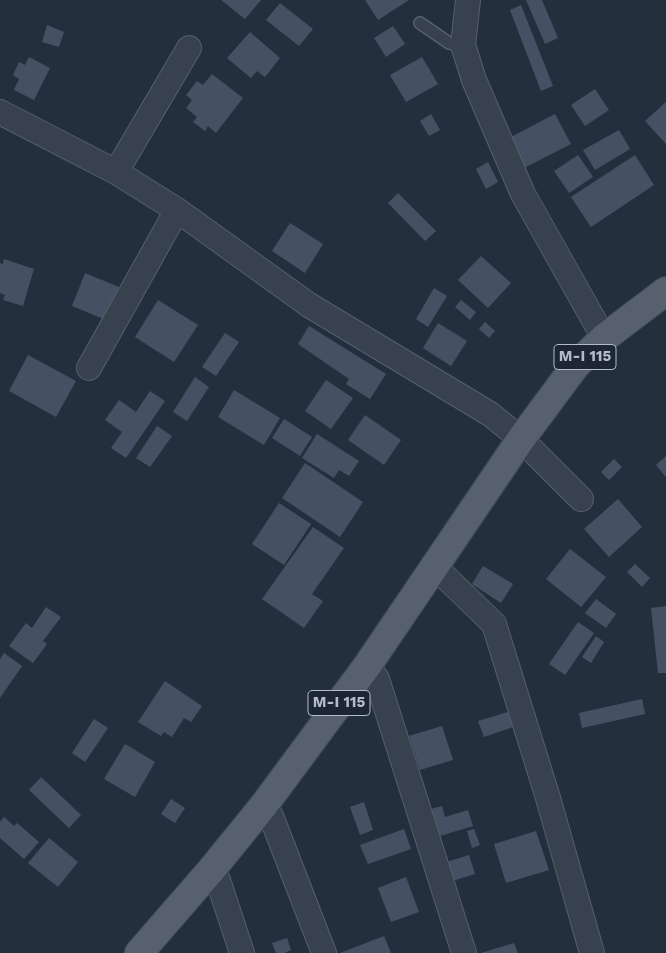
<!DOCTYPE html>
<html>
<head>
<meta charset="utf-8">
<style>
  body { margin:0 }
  canvas { display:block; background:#242f3e }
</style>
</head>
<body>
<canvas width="666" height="953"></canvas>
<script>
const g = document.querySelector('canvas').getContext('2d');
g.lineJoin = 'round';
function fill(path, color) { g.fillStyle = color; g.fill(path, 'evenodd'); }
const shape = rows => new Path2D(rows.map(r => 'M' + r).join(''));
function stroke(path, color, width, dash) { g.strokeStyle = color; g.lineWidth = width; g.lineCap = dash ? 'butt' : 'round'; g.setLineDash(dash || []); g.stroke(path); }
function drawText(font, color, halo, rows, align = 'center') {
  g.font = font + ' "Work Sans",sans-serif'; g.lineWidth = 4; g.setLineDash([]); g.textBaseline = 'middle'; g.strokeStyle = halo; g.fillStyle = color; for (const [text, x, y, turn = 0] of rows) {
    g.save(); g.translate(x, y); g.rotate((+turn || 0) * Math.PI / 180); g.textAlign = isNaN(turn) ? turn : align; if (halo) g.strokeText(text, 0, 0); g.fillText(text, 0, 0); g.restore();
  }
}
fill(shape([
  [221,0,261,0,245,19],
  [365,0,409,0,378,20],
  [526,0,542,0,558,38,545,44],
  [280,3,313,29,299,46,266,20],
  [521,5,553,86,541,91,510,10],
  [47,25,64,32,59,47,42,42],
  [393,26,405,44,386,57,374,38],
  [250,32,280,58,265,77,257,71,251,78,227,58],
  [29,57,50,68,34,100,14,90,19,79,13,75,19,62,25,65],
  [422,57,438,84,406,102,390,75],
  [212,74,243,98,216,133,208,126,205,131,193,122,197,117,186,108,192,100,186,95,197,81,203,85],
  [595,89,609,110,585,126,571,105],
  [666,102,666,144,645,121],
  [431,114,440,130,429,136,420,121],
  [555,114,571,144,524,168,509,138],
  [619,130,630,149,595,170,583,150],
  [578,155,593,177,569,193,554,171],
  [635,155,654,185,591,227,571,197],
  [488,162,498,182,486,189,476,169],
  [398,193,436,231,425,241,388,203],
  [290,223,323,244,305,273,272,251],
  [481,256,511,283,488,308,458,280],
  [4,259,34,269,23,306,3,300,5,295,0,293,0,263,3,264],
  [85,273,119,287,106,320,72,306],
  [434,288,447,296,428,327,416,319],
  [158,300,198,325,174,362,135,337],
  [461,300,476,312,470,320,455,307],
  [485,322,495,331,489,338,479,329],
  [438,323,467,341,451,366,423,348],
  [309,326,386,374,370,399,346,384,349,379,298,344],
  [225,333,239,342,216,376,202,367],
  [28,355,76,381,56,417,9,391],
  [195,377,209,387,187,421,173,412],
  [326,380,353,398,331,429,305,411],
  [234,390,280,418,264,445,218,417],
  [150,391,165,401,126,458,111,448,122,432,105,420,119,400,136,412],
  [365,415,401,440,384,465,348,440],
  [284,419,312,437,300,456,272,438],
  [157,426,172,436,150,467,136,458],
  [317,434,359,461,349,476,339,470,334,478,302,458],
  [666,456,666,477,656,465],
  [614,459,622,467,609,480,601,472],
  [305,463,363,502,340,537,282,498],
  [618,499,642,527,609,557,584,529],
  [279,503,311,524,284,565,252,544],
  [313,527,344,548,312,594,323,601,304,628,262,599],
  [570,549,606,577,581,607,546,579],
  [635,564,650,578,642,587,627,572],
  [483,566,513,584,501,603,472,584],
  [596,599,616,614,606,628,585,613],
  [666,606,666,673,658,673,651,608],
  [46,607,61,617,43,641,47,644,33,663,9,646,26,623,32,628],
  [578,622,594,633,565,675,549,664],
  [596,636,604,642,591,663,582,657],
  [4,653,22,666,0,698,0,659],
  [165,681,202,706,191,722,184,718,172,737,164,732,161,736,138,722],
  [642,699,645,714,582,728,579,713],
  [508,712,513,727,484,737,478,721],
  [94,719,108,728,85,762,72,753],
  [442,726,453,760,420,770,409,736],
  [125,744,155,762,135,797,104,779],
  [41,777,81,815,69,828,29,790],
  [171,799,185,808,175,823,161,814],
  [364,802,373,830,360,835,350,807],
  [442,806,445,817,468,810,473,826,440,836,444,851,436,853,423,811],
  [4,817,14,826,17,823,39,842,24,859,0,838,0,822],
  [404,829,411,849,368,864,360,845],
  [474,829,480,845,472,848,467,831],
  [536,831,549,870,506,883,494,844],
  [49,838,78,862,58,887,28,863],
  [469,855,475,874,446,883,440,864],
  [406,877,419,912,391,922,378,888],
  [384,936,391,953,340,953],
  [287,938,291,950,284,953,276,953,272,943],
  [514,943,518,953,481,953]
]), '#455162');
const lane = shape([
  [420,23,449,43,463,45]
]);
const street = shape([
  [468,0,463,45,474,80,523,194,604,338],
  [0,112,116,172,177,210,309,305,490,414,521,439,581,499],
  [116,172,189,48],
  [89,368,177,210],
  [434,566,494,624,548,798,592,953],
  [367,666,377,679,464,953],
  [264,805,271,816,324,953],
  [212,869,218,880,242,953]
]);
const primary = shape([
  [139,953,212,869,264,805,367,666,521,439,576,365,604,338,666,291]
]);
stroke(lane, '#565f6c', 14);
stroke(street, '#565f6c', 26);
stroke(primary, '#414a57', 30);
stroke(lane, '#38414e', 11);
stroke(street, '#38414e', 24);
stroke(primary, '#56606e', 28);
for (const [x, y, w] of [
  [585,357,62],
  [339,703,62]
]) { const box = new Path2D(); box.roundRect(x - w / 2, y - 12.5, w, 25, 4); g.fillStyle = '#1d2633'; g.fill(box); stroke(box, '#b4bcc9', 1); }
drawText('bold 15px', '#b4bcc9', null, [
  ["M-I 115",585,357],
  ["M-I 115",339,703]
]);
</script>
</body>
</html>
